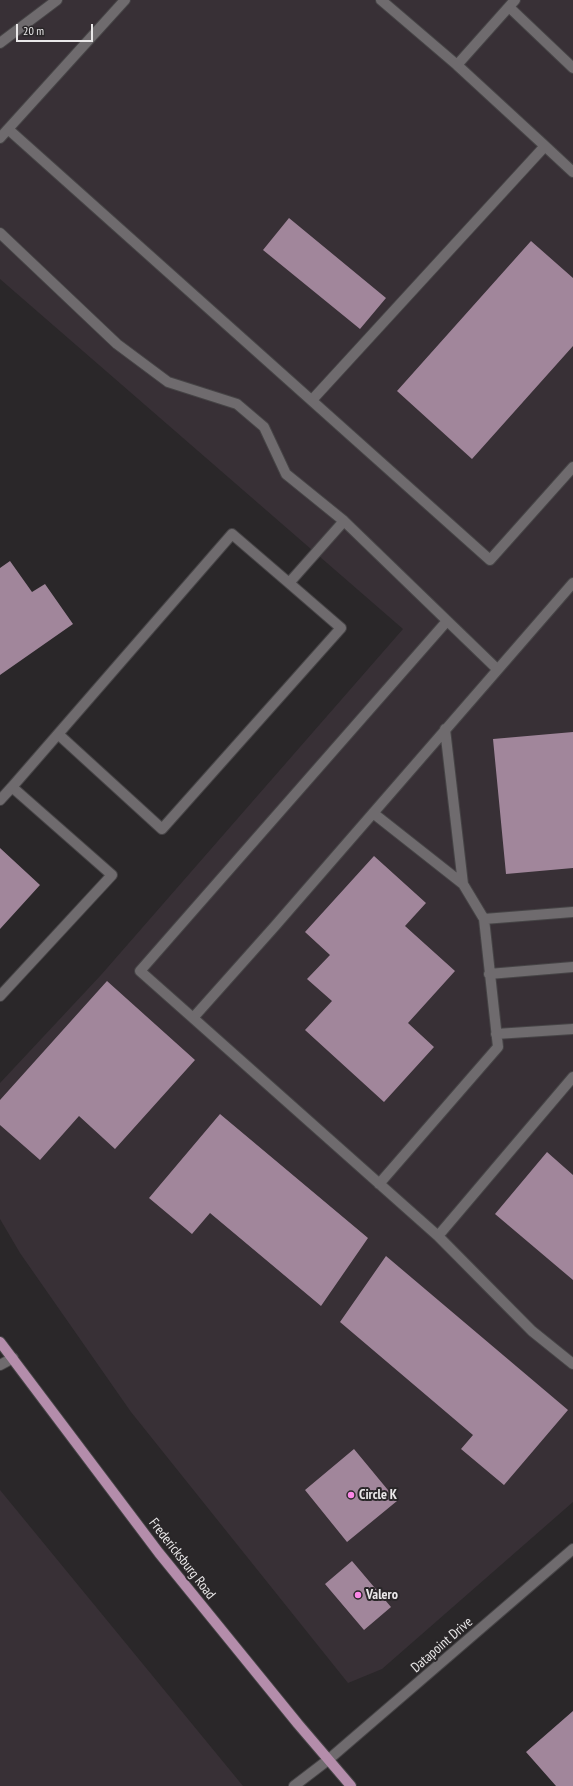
<!DOCTYPE html>
<html>
<head>
<meta charset="utf-8">
<style>
  body { margin:0 }
  #map { position:relative; width:573px; height:1786px; overflow:hidden; background:#2a2729; font-family:"PT Sans Narrow",sans-serif }
  canvas { display:block }
  .scale { position:absolute; left:16px; top:24px; width:77px; height:18px; box-sizing:border-box; border:2px solid #eae8e9; border-top:0; padding-left:5px; font-size:12px; line-height:14px; white-space:nowrap; color:#eae8e9; -webkit-text-stroke:3px #2a2729; paint-order:stroke }
</style>
</head>
<body>
<div id="map">
<canvas width="573" height="1786"></canvas>
<div class="scale">20 m</div>
</div>
<script>
const g = document.querySelector('canvas').getContext('2d');
g.lineJoin = 'round';
function fill(path, color) { g.fillStyle = color; g.fill(path, 'evenodd'); }
const shape = rows => new Path2D(rows.map(r => 'M' + r).join(''));
function stroke(path, color, width, dash) { g.strokeStyle = color; g.lineWidth = width; g.lineCap = dash ? 'butt' : 'round'; g.setLineDash(dash || []); g.stroke(path); }
function drawText(font, color, halo, rows, align = 'center') {
  g.font = font + ' "PT Sans Narrow",sans-serif'; g.lineWidth = 4; g.setLineDash([]); g.textBaseline = 'middle'; g.strokeStyle = halo; g.fillStyle = color; for (const [text, x, y, turn = 0] of rows) {
    g.save(); g.translate(x, y); g.rotate((+turn || 0) * Math.PI / 180); g.textAlign = isNaN(turn) ? turn : align; if (halo) g.strokeText(text, 0, 0); g.fillText(text, 0, 0); g.restore();
  }
}
fill(shape([
  [0,0,573,0,573,1502,382,1669,348,1683,131,1412,20,1253,0,1219,0,1083,101,975,403,629,0,279],
  [0,1490,243,1786,0,1786]
]), '#383036');
fill(shape([
  [289,218,386,298,360,329,263,250],
  [531,241,573,278,573,346,472,459,397,391],
  [10,561,32,592,45,584,73,624,0,675,0,568],
  [573,732,573,868,506,874,493,739],
  [0,848,40,885,0,929],
  [374,856,426,903,405,926,455,971,408,1023,434,1047,384,1102,305,1030,332,1001,307,979,330,955,305,932],
  [107,981,195,1060,115,1149,79,1116,40,1160,0,1125,0,1100],
  [220,1114,368,1238,321,1306,210,1213,192,1234,149,1198],
  [547,1152,573,1175,573,1280,495,1214],
  [386,1256,568,1410,504,1485,461,1449,473,1435,340,1322],
  [354,1449,397,1501,347,1542,305,1490],
  [352,1561,391,1607,364,1630,325,1584],
  [573,1711,573,1786,556,1786,526,1752]
]), '#a1869b');
const service = shape([
  [125,0,8,129,490,560,573,467],
  [381,0,457,65],
  [515,0,457,65,545,146],
  [509,7,573,68],
  [0,43,57,0],
  [0,138,8,129],
  [0,233,117,344,168,382,237,404,264,427,286,474,344,521,497,669],
  [312,400,545,146,573,172],
  [573,583,275,926,193,1018,438,1236,573,1077],
  [58,734,162,829,341,628,289,583],
  [12,787,232,534,289,583,344,521],
  [0,800,12,787,112,875,0,996],
  [373,813,463,884],
  [484,919,573,912],
  [489,974,573,967],
  [193,1018,140,971,447,621],
  [496,1034,573,1029],
  [379,1184,498,1047,484,919,463,884,445,729],
  [438,1236,532,1331,573,1364],
  [0,1365,13,1358],
  [294,1786,328,1760]
]);
const minor = shape([
  [328,1760,573,1549]
]);
const primary = shape([
  [0,1342,159,1553,298,1724,351,1786]
]);
stroke(service, '#464446', 12);
stroke(minor, '#464446', 12);
stroke(primary, '#464446', 12);
stroke(service, '#6f6b6e', 10);
stroke(minor, '#6f6b6e', 10);
stroke(primary, '#b48dab', 10);
for (const [x, y, r, color] of [
  [351,1495,4,"#fb87e6"],
  [358,1595,4,"#fb87e6"]
]) { const dot = new Path2D(); dot.arc(x, y, r, 0, 2 * Math.PI); g.fillStyle = color; g.fill(dot); stroke(dot, '#2a2729', 1.5); }
drawText('bold 14px', '#eae8e9', '#2a2729', [
  ["Circle K",359,1495],
  ["Valero",366,1595]
], 'left');
drawText('14px', '#eae8e9', '#2a2729', [
  ["Fredericksburg Road",182,1559,52],
  ["Datapoint Drive",442,1645,-41]
]);
</script>
</body>
</html>
